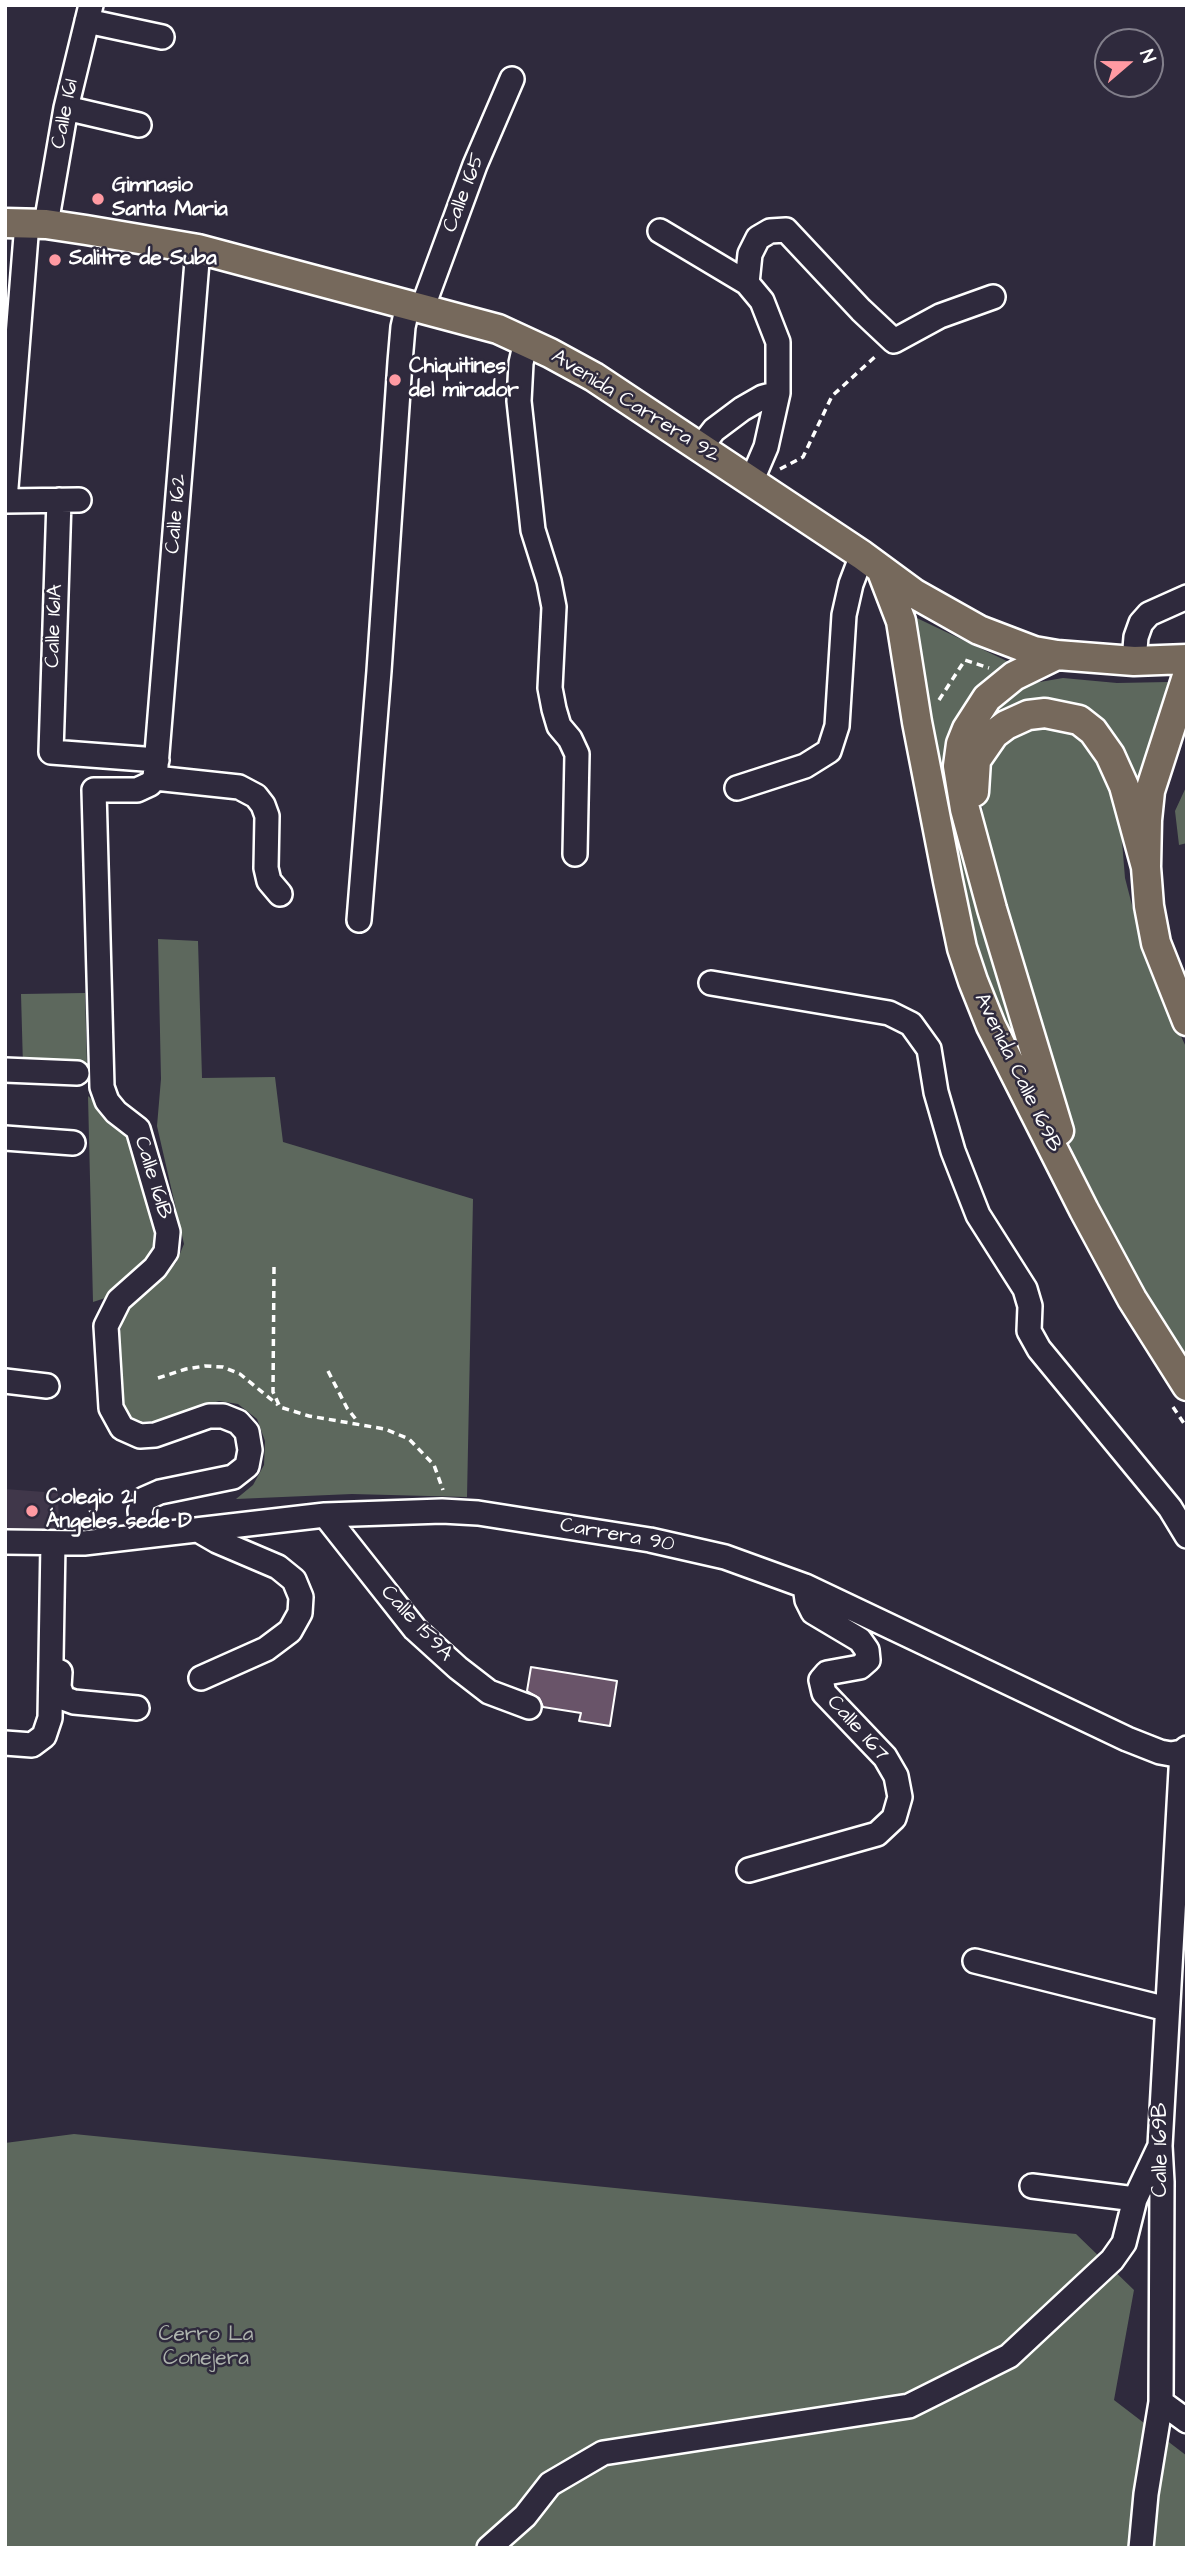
<!DOCTYPE html>
<html>
<head>
<meta charset="utf-8">
<style>
  body { margin:0 }
  #map { position:relative; width:1192px; height:2553px; overflow:hidden; background:#2f2a3d; font-family:"Architects Daughter",sans-serif }
  canvas { display:block }
  .frame { position:absolute; inset:0; border:7px solid #fff; pointer-events:none }
  .north { position:absolute; left:1094px; top:28px; width:70px; height:70px; box-sizing:border-box; background:#2f2a3d; border:2px solid #827f8b; border-radius:50%; rotate:70deg; font-size:19px; font-weight:700; line-height:28px; text-align:center; color:#fff }
  .north::after { content:''; display:block; margin:auto; width:24px; height:32px; background:#ff9aa2; clip-path:polygon(50% 0,100% 100%,50% 72%,0 100%) }
</style>
</head>
<body>
<div id="map">
<canvas width="1192" height="2553"></canvas>
<div class="frame"></div>
<div class="north">N</div>
</div>
<script>
const g = document.querySelector('canvas').getContext('2d');
g.lineJoin = 'round';
function fill(path, color) { g.fillStyle = color; g.fill(path, 'evenodd'); }
const shape = rows => new Path2D(rows.map(r => 'M' + r).join(''));
function stroke(path, color, width, dash) { g.strokeStyle = color; g.lineWidth = width; g.lineCap = dash ? 'butt' : 'round'; g.setLineDash(dash || []); g.stroke(path); }
function drawText(font, color, halo, rows, align = 'center') {
  g.font = font + ' "Architects Daughter",sans-serif'; g.lineWidth = 5; g.setLineDash([]); g.textBaseline = 'middle'; g.strokeStyle = halo; g.fillStyle = color; for (const [text, x, y, turn = 0] of rows) {
    g.save(); g.translate(x, y); g.rotate((+turn || 0) * Math.PI / 180); g.textAlign = isNaN(turn) ? turn : align; if (halo) g.strokeText(text, 0, 0); g.fillText(text, 0, 0); g.restore();
  }
}
fill(shape([
  [5,1489,58,1493,59,1531,5,1529]
]), '#40374a');
fill(shape([
  [900,610,1011,663,983,680,963,712,957,823,979,922,1032,1084,996,1007,971,936],
  [1063,678,1117,683,1168,682,1152,735,1139,798,1124,754,1099,717,1068,702,1020,702,991,717,970,739,1003,693,1028,684],
  [1053,721,1075,732,1101,753,1120,817,1125,878,1148,967,1187,1049,1187,1377,1103,1225,1067,1138,984,836,980,772,997,743,1022,726],
  [1187,785,1187,843,1179,845,1175,811],
  [158,939,198,941,202,1078,275,1077,283,1142,473,1199,467,1497,352,1494,236,1499,253,1485,264,1465,265,1441,257,1419,238,1404,219,1401,156,1421,137,1422,123,1410,120,1394,120,1331,126,1311,176,1263,184,1244,157,1126,161,1079],
  [85,993,87,1065,23,1066,21,994],
  [88,1096,134,1138,162,1236,130,1290,93,1302],
  [74,2134,1076,2234,1134,2290,1114,2400,1187,2456,1187,2548,5,2548,5,2143]
]), '#5d685d');
const building = shape([
  [531,1667,617,1681,610,1726,579,1721,581,1713,543,1707,539,1698,527,1691,531,1667]
]);
fill(building, '#695469');
stroke(building, '#fff', 2);
const minor = shape([
  [87,21,162,37],
  [66,108,139,125],
  [46,224,66,108,91,5],
  [660,231,747,283,762,301,778,342,778,393,766,447,751,482],
  [747,283,750,254,758,238,770,231,786,230,861,310,894,341,940,316,993,297],
  [422,309,475,165,512,79],
  [526,341,521,363,519,401,533,530,549,581,554,607,550,688,554,709,559,726,570,739,577,754,575,854],
  [700,448,714,430,742,409,763,397,778,393],
  [5,500,27,223],
  [59,500,51,752,157,760],
  [5,501,79,500],
  [1134,661,1136,637,1141,623,1149,614,1187,597],
  [155,778,198,249],
  [155,778,239,787,256,796,263,805,267,816,266,868,269,881,280,894],
  [737,788,805,766,829,751,837,726,844,615,851,584,862,555],
  [359,920,379,671,400,362,403,327,408,305],
  [711,983,889,1013,911,1024,929,1049,936,1092,953,1151,978,1215,1025,1289,1030,1306,1029,1331,1039,1349,1170,1508,1187,1536],
  [5,1070,77,1073],
  [5,1138,73,1143],
  [5,1381,47,1386],
  [325,1515,415,1629,458,1668,489,1692,529,1707],
  [198,1530,217,1541,278,1567,294,1580,301,1597,300,1613,290,1631,266,1649,201,1678],
  [143,1536,140,1511,144,1499,160,1492,233,1477,247,1466,250,1450,247,1432,238,1422,223,1416,209,1416,155,1435,140,1436,122,1428,111,1408,106,1326,119,1300,155,1268,166,1252,168,1232,138,1129,116,1112,107,1101,102,1087,94,790,137,790,150,784,155,778],
  [5,1542,84,1543,325,1515,442,1511,478,1513,650,1540,725,1557,805,1586,1127,1739,1160,1752,1171,1754,1182,1752,1187,1748],
  [60,1672,59,1687,63,1698,74,1702,137,1708],
  [5,1743,32,1745,44,1736,50,1718,53,1543],
  [749,1870,877,1834,894,1818,900,1797,896,1776,885,1757,824,1693,821,1680,827,1673,860,1667,868,1660,867,1650,860,1640,813,1612,807,1600,805,1586],
  [975,1961,1167,2009],
  [1032,2186,1135,2199],
  [1161,2402,1187,2421],
  [489,2548,525,2516,550,2484,603,2453,909,2406,1009,2356,1112,2260,1124,2243,1135,2199,1160,2146],
  [1141,2548,1146,2494,1161,2402,1162,2182,1160,2146,1182,1752]
]);
const major = shape([
  [5,223,46,224,86,230,198,249,498,329,550,353,594,377,862,555,915,594,979,630,1034,651,1057,655,1134,661,1187,659],
  [881,569,901,621,917,722,948,881,962,948,973,981,991,1026,1084,1210,1132,1299,1187,1386],
  [1057,655,1014,676,987,698,967,729,961,744,958,766,965,809,992,909,1059,1131],
  [1187,676,1150,791,1147,820,1146,867,1149,906,1156,943,1187,1021],
  [974,792,976,760,994,734,1006,725,1028,715,1045,713,1079,720,1093,731,1110,755,1124,786,1146,867]
]);
stroke(minor, '#fff', 28);
stroke(major, '#fff', 33);
stroke(shape([
  [780,469,803,457,832,396,878,354],
  [939,700,965,660,989,668],
  [274,1267,273,1392,280,1407,309,1416,385,1429,409,1439,434,1465,443,1490],
  [328,1371,347,1408,358,1422],
  [158,1378,186,1369,205,1366,223,1367,240,1374,278,1405],
  [1173,1407,1187,1428]
]), '#fff', 3.5, [7, 5]);
stroke(minor, '#2f2a3d', 23);
stroke(major, '#76695c', 28);
for (const [x, y, r, color] of [
  [98,199,7,"#ff9aa2"],
  [55,260,7,"#ff9aa2"],
  [395,380,7,"#ff9aa2"],
  [32,1511,7,"#ff9aa2"]
]) { const dot = new Path2D(); dot.arc(x, y, r, 0, 2 * Math.PI); g.fillStyle = color; g.fill(dot); stroke(dot, '#2f2a3d', 2.5); }
drawText('21px', '#fff', '#2f2a3d', [
  ["Calle 161",66,114,-79],
  ["Calle 165",465,193,-69],
  ["Avenida Carrera 92",635,407,32],
  ["Calle 162",177,514,-85],
  ["Calle 161A",55,626,-88],
  ["Avenida Calle 169B",1017,1073,64],
  ["Calle 161B",152,1178,73],
  ["Carrera 90",617,1536,10],
  ["Calle 159A",416,1624,47],
  ["Calle 167",857,1729,48],
  ["Calle 169B",1162,2150,-90]
]);
drawText('bold 21px', '#fff', '#2f2a3d', [
  ["Gimnasio",112,187],
  ["Santa Maria",112,211],
  ["Salitre de Suba",69,260],
  ["Chiquitines",409,368],
  ["del mirador",409,392],
  ["Colegio 21",46,1499],
  ["Ángeles sede D",46,1523]
], 'left');
drawText('21px', '#aeb4ae', '#2f2a3d', [
  ["Cerro La",206,2336],
  ["Conejera",206,2360]
]);
</script>
</body>
</html>
